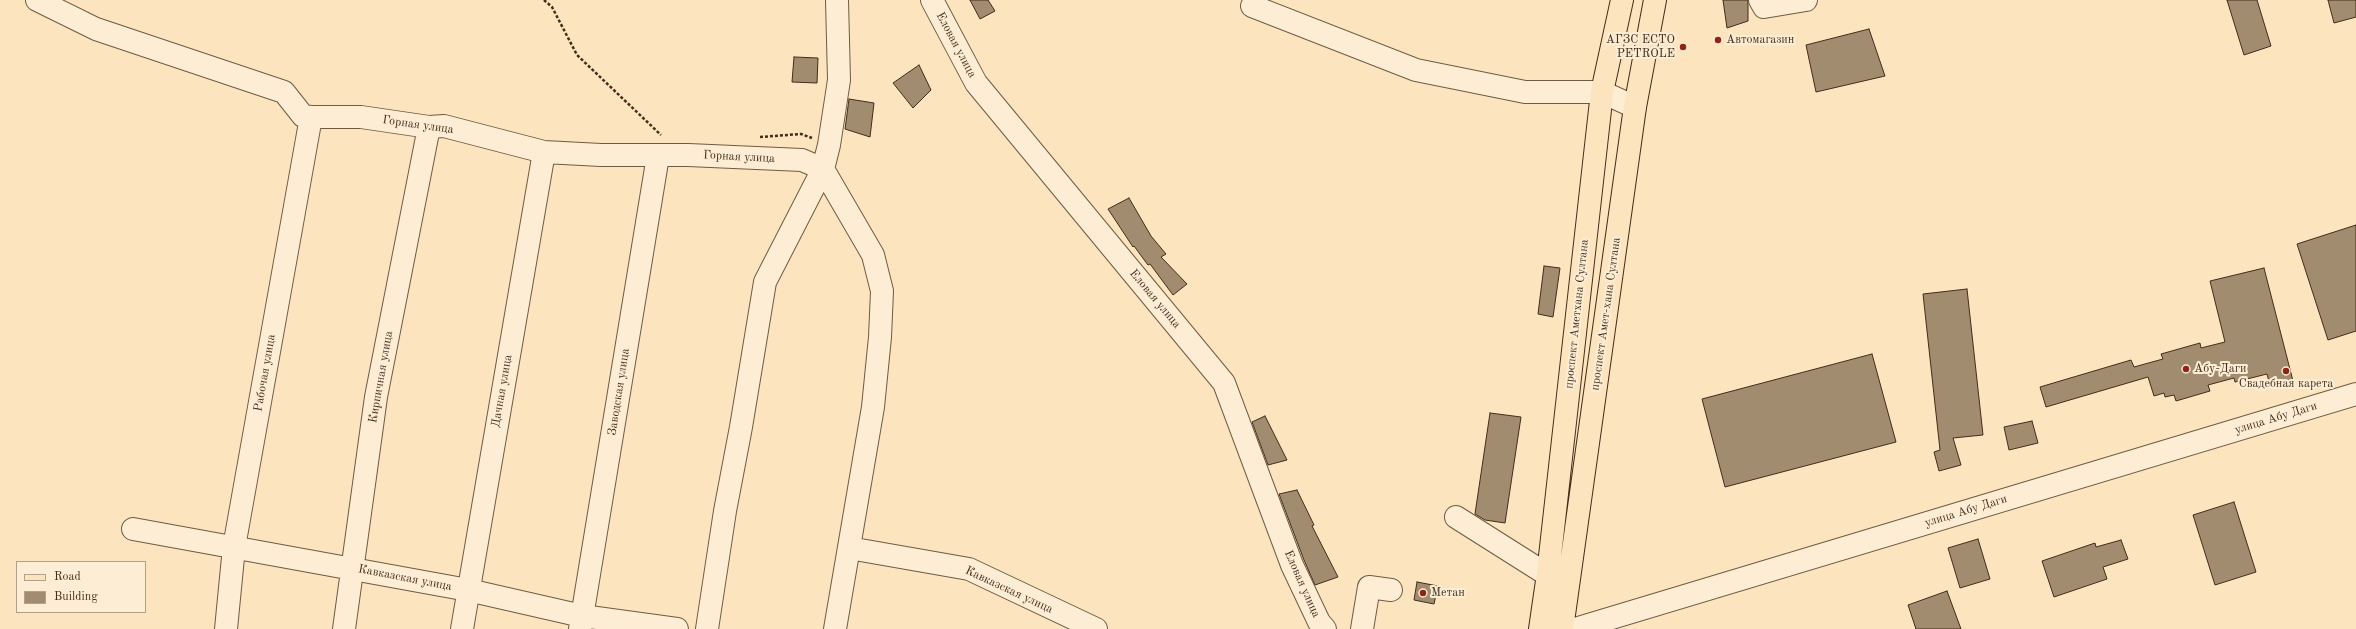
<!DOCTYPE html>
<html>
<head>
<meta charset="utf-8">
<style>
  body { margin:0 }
  #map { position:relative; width:2356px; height:629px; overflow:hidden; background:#fce4bf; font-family:"Old Standard TT",serif }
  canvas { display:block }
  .legend { position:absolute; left:16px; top:561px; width:130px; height:52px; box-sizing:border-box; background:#fdedd5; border:1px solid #b2a08a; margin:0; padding:5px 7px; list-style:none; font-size:12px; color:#412d19 }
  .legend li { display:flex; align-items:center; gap:8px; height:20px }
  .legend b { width:20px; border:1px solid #b2a08a }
</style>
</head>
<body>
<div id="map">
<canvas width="2356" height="629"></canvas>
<ul class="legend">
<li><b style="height:5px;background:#fce4bf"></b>Road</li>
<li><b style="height:11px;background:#a28c6f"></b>Building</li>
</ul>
</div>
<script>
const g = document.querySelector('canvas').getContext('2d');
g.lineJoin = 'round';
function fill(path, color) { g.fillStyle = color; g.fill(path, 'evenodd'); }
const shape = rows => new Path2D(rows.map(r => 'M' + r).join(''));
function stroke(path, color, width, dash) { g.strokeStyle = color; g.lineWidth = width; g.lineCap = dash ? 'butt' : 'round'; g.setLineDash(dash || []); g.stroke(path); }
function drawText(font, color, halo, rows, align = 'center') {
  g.font = font + ' "Old Standard TT",serif'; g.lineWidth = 4; g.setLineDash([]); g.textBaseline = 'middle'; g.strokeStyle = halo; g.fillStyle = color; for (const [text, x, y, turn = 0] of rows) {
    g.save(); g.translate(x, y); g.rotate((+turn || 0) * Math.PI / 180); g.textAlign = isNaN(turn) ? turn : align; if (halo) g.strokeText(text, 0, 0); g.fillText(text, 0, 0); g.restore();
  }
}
const building = shape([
  [970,0,988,0,995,11,980,19,970,0],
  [1723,0,1748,0,1748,21,1727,28,1723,0],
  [2227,0,2257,0,2271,46,2244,55,2227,0],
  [2328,0,2356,0,2356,17,2334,23,2328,0],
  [1869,29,1885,76,1816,92,1806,45,1869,29],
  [794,57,818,58,817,83,792,82,794,57],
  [919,65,931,90,913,108,893,83,919,65],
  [849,99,874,103,870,137,845,129,849,99],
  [1129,198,1151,236,1166,254,1161,257,1187,284,1173,295,1150,264,1148,265,1134,246,1133,247,1108,209,1129,198],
  [2356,225,2356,331,2328,340,2297,244,2356,225],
  [1544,266,1560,268,1553,317,1538,314,1544,266],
  [2264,268,2293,381,2270,386,2267,374,2235,382,2234,378,2208,385,2210,391,2176,401,2174,395,2165,397,2164,393,2154,396,2148,377,2046,407,2040,387,2131,360,2134,367,2163,359,2161,354,2200,343,2201,348,2225,342,2210,281,2264,268],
  [1967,289,1983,435,1953,438,1961,465,1939,471,1934,452,1940,450,1923,294,1967,289],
  [1872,354,1896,442,1725,487,1702,399,1872,354],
  [1490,413,1521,417,1505,523,1485,520,1475,514,1490,413],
  [1265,416,1287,460,1268,465,1252,422,1265,416],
  [2032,421,2038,443,2009,450,2004,427,2032,421],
  [1297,490,1314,525,1312,526,1338,577,1315,585,1304,560,1279,494,1297,490],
  [2234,502,2256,572,2215,585,2193,515,2234,502],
  [1978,539,1990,579,1960,588,1948,548,1978,539],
  [2121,540,2128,559,2103,567,2107,579,2054,597,2042,561,2095,543,2096,547,2121,540],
  [1417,582,1438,586,1434,604,1414,600,1417,582],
  [1947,591,1961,629,1916,629,1908,605,1947,591]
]);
fill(building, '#a28c6f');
stroke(building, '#412d19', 1);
const minor = shape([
  [37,0,96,29,284,92,303,116,311,117,361,117,429,127,444,126,544,152,601,155,688,155,802,160,823,169],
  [932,0,976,83,1224,383,1292,565,1319,622,1325,629],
  [1760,0,1764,7,1806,0],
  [1252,6,1416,70,1525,92,1602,92,1635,107],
  [823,169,873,255,882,291,880,337,873,407,835,629],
  [1456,517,1562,584],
  [133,529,468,590,582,616,677,629],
  [849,548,969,569,1096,629],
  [226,629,234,547,311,117],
  [344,629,376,397,429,127],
  [462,629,544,152],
  [580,629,658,156],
  [707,629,725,511,741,427,765,282,823,169,829,145,839,80,837,0],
  [1362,629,1369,587,1391,590],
  [1575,629,2356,394]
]);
const major = shape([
  [1540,629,1548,574,1602,92,1622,0],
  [1562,629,1635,107,1655,0]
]);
stroke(minor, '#705b42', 24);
stroke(major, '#412d19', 24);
stroke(shape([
  [544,0,552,7,577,55,661,135],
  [760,137,801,134,812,138]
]), '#412d19', 2.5, [3, 2]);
stroke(minor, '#fdedd5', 22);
stroke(major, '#fce4bf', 22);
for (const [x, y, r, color] of [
  [1718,40,4,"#8f2418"],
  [1683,47,4,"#8f2418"],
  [2186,369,4,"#8f2418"],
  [2286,371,4,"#8f2418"],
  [1423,593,4,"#8f2418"]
]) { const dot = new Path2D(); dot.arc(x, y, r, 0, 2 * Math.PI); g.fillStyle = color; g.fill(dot); stroke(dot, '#fdedd5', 1.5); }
drawText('12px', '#412d19', '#fdedd5', [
  ["АГЗС ECTO",1675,40,"right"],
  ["PETROLE",1675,54,"right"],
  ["Автомагазин",1726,40],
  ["Абу-Даги",2194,369],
  ["Свадебная карета",2286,384,"center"],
  ["Метан",1431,593]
], 'left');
drawText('12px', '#412d19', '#fdedd5', [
  ["Еловая улица",956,45,62],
  ["Горная улица",418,125,8],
  ["Горная улица",739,157,3],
  ["Еловая улица",1155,299,50],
  ["проспект Аметхана Султана",1577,314,-84],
  ["проспект Амет-хана Султана",1606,314,-82],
  ["Рабочая улица",265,373,-80],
  ["Кирпичная улица",381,377,-80],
  ["Дачная улица",502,391,-80],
  ["Заводская улица",619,392,-81],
  ["улица Абу Даги",2276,418,-17],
  ["улица Абу Даги",1966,511,-17],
  ["Кавказская улица",405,578,11],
  ["Еловая улица",1302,584,66],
  ["Кавказская улица",1009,590,25]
]);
</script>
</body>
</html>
